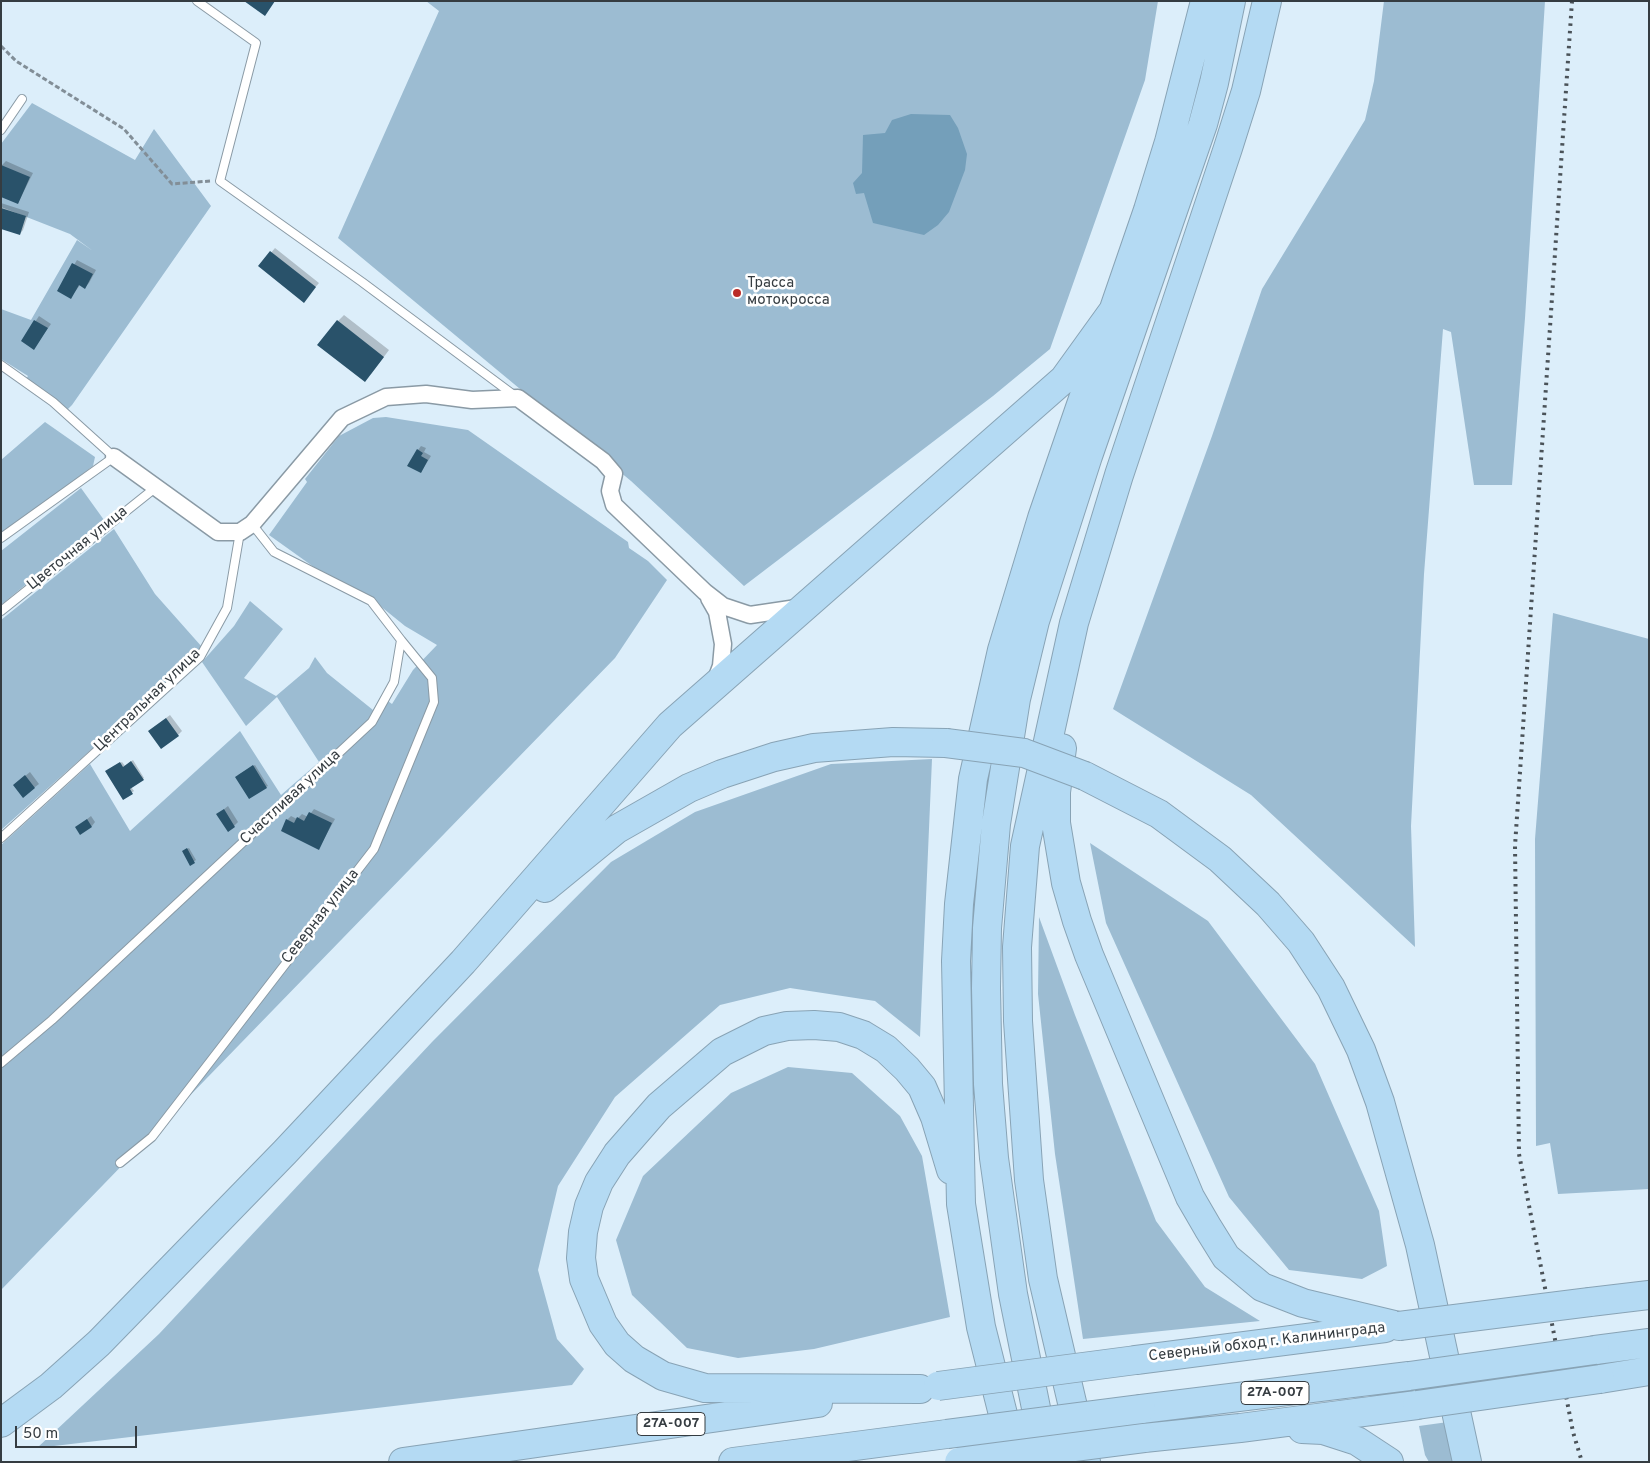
<!DOCTYPE html>
<html>
<head>
<meta charset="utf-8">
<style>
  body { margin:0 }
  #map { position:relative; width:1650px; height:1463px; overflow:hidden; background:#dceefa; font-family:Overpass,sans-serif }
  canvas { display:block }
  .frame { position:absolute; inset:0; border:2px solid #353c41; pointer-events:none }
  .scale { position:absolute; left:15px; top:1426px; width:122px; height:22px; box-sizing:border-box; border:2px solid #353c41; border-top:0; padding-left:6px; font-size:15px; line-height:18px; white-space:nowrap; color:#353c41; -webkit-text-stroke:4px #fff; paint-order:stroke }
</style>
</head>
<body>
<div id="map">
<canvas width="1650" height="1463"></canvas>
<div class="frame"></div>
<div class="scale">50 m</div>
</div>
<script>
const g = document.querySelector('canvas').getContext('2d');
g.lineJoin = 'round';
function fill(path, color) { g.fillStyle = color; g.fill(path, 'evenodd'); }
const shape = rows => new Path2D(rows.map(r => 'M' + r).join(''));
function stroke(path, color, width, dash) { g.strokeStyle = color; g.lineWidth = width; g.lineCap = dash ? 'butt' : 'round'; g.setLineDash(dash || []); g.stroke(path); }
function drawText(font, color, halo, rows, align = 'center') {
  g.font = font + ' Overpass,sans-serif'; g.lineWidth = 5; g.setLineDash([]); g.textBaseline = 'middle'; g.strokeStyle = halo; g.fillStyle = color; for (const [text, x, y, turn = 0] of rows) {
    g.save(); g.translate(x, y); g.rotate((+turn || 0) * Math.PI / 180); g.textAlign = isNaN(turn) ? turn : align; if (halo) g.strokeText(text, 0, 0); g.fillText(text, 0, 0); g.restore();
  }
}
fill(shape([
  [426,1,1158,1,1145,80,1050,349,993,396,744,586,631,481,338,238,439,11],
  [1384,1,1545,1,1525,318,1512,485,1474,485,1451,332,1443,329,1424,574,1411,826,1415,947,1251,795,1113,709,1212,436,1262,289,1365,120,1374,81],
  [32,103,135,160,154,129,211,206,72,405,64,413,23,383,28,376,1,359,1,309,31,320,77,240,93,251,70,234,1,207,1,144],
  [386,417,468,430,628,542,629,548,648,561,667,580,615,658,1,1290,1,845,90,764,130,831,240,731,281,795,319,762,277,697,246,726,202,662,234,626,250,601,283,629,244,678,276,696,309,668,315,657,327,673,373,710,381,696,392,704,413,670,437,645,405,626,379,605,325,575,269,535,307,482,305,479,339,436,373,418],
  [45,422,95,457,93,466,1,536,1,460],
  [81,488,104,520,1,605,1,551],
  [114,529,155,594,202,647,158,690,1,830,1,620],
  [1553,613,1649,639,1649,1189,1558,1194,1550,1143,1536,1146,1535,839],
  [932,759,920,1037,875,1001,790,988,720,1005,615,1097,558,1186,538,1270,557,1339,584,1369,572,1385,37,1448,159,1334,432,1042,611,862,695,812,831,764],
  [1090,843,1208,921,1315,1064,1379,1211,1387,1266,1362,1279,1289,1270,1229,1197,1106,923],
  [1039,917,1075,1015,1156,1221,1205,1287,1260,1321,1083,1339,1055,1154,1038,994],
  [788,1067,852,1073,900,1116,922,1156,950,1317,814,1349,738,1358,687,1348,632,1295,616,1240,643,1176,731,1093],
  [1448,1422,1456,1462,1429,1462,1425,1455,1419,1426]
]), '#9cbcd2');
fill(shape([
  [911,114,950,115,958,128,967,154,965,170,949,212,938,225,924,235,873,223,864,193,856,194,853,183,862,173,863,135,885,133,892,120]
]), '#749fba');
fill(shape([
  [6,161,33,173,18,203,1,166],
  [1,203,29,212,23,230,20,234,1,228],
  [275,248,319,283,307,297,260,266],
  [77,260,96,270,89,283,85,287,80,285,71,297,59,290],
  [344,315,389,350,371,374,338,321],
  [39,316,51,324,34,348,23,340],
  [421,446,426,448,424,452,431,456,421,472,418,450],
  [170,715,182,731,178,735,154,727],
  [133,760,144,778,131,787,134,791,124,798,108,770,122,762,125,766],
  [255,765,268,786,266,787,238,775],
  [30,772,39,784,23,796,19,781],
  [228,806,238,822,234,826,218,814],
  [314,809,335,819,319,848,287,820,291,816,297,819,302,814,308,817],
  [91,816,95,822,92,826,81,824],
  [189,848,196,860,190,864,185,850]
]), '#0003');
fill(shape([
  [244,1,275,1,265,16],
  [1,165,30,177,18,204,1,197],
  [1,208,26,216,20,235,1,229],
  [270,251,316,287,304,303,258,266],
  [72,263,93,274,85,289,79,285,71,299,57,291],
  [34,320,48,328,34,350,21,341],
  [337,320,384,357,365,382,317,345],
  [417,449,423,453,421,456,428,460,421,473,407,466],
  [166,718,179,736,161,749,148,731],
  [131,761,144,780,130,789,133,794,123,800,105,771,120,762,123,767],
  [253,765,267,788,249,799,235,777],
  [25,775,35,788,23,798,13,785],
  [224,809,235,827,228,832,216,814],
  [309,812,332,823,319,850,281,831,286,819,294,823,297,817,304,821],
  [87,819,92,827,80,835,75,827],
  [187,848,195,863,190,866,182,851]
]), '#29526a');
const lane = shape([
  [197,1,256,43,220,181,362,282,515,396],
  [1,130,22,99],
  [1,365,53,402,114,457,1,538],
  [1,611,155,488],
  [1,838,200,657,227,608,240,532],
  [1,1063,52,1020,372,722,394,682,401,640,371,601,274,552,252,524],
  [120,1163,152,1137,374,849,434,702,432,678,401,640]
]);
const street = shape([
  [114,457,218,532,240,532,252,524,342,418,386,397,426,394,472,400,518,398,603,461,614,474,610,491,614,505,705,592,723,606,750,615,797,608],
  [709,598,717,612,723,644,721,666,715,682]
]);
const highway = shape([
  [1062,748,1056,792,1056,823,1066,883,1077,921,1089,955,1190,1197,1208,1228,1226,1257,1262,1287,1303,1303,1399,1326],
  [1085,776,1159,814,1220,859,1268,904,1301,942,1331,988,1361,1050,1380,1102,1420,1245,1467,1462],
  [545,888,617,829,689,788,722,774,774,757,814,748,893,742,946,743],
  [1590,1302,1649,1295],
  [1595,1350,1649,1343],
  [1136,1360,1385,1328],
  [1600,1379,1649,1371],
  [920,1389,705,1388,663,1376,634,1359,617,1344,603,1324,584,1279,581,1258,583,1232,589,1206,599,1182,617,1154,659,1106,722,1052,764,1031,787,1026,814,1025,839,1027,863,1035,886,1049,907,1069,922,1087,935,1117,951,1170],
  [1141,1409,1409,1376],
  [1,1423,51,1386,99,1343,285,1152,463,962,670,725,1064,379,1113,311],
  [1302,1429,1323,1430,1357,1441,1389,1462],
  [1144,1438,1240,1428,1417,1405],
  [403,1462,818,1403],
  [733,1462,947,1434],
  [1015,1462,981,1327,961,1204,956,961,959,904,973,779,1002,650,1042,518,1148,210,1169,142,1205,1],
  [1051,1462,1036,1408,1013,1294,994,1158,988,1084,986,988,987,928,996,824,1016,699,1035,621,1088,456,1203,124,1214,83,1231,1],
  [1086,1462,1043,1279,1029,1180,1018,1021,1017,947,1025,846,1074,623,1119,475,1228,148,1246,91,1267,1]
]);
stroke(lane, '#8a9aa5', 10);
stroke(street, '#8a9aa5', 19);
stroke(highway, '#88a3b5', 30);
stroke(shape([
  [1,46,16,61,124,129,172,184,210,181]
]), '#828e97', 3, [5, 2.5]);
stroke(lane, '#fff', 8);
stroke(street, '#fff', 16);
stroke(highway, '#b4daf3', 28);
stroke(shape([
  [1572,1,1515,846,1519,1154,1573,1432,1582,1462]
]), '#4a5258', 4, [2.5, 5]);
const highwayBridge = shape([
  [946,743,1024,753,1085,776],
  [1399,1326,1590,1302],
  [1409,1376,1595,1350],
  [938,1386,1136,1360],
  [1417,1405,1600,1379],
  [947,1434,1141,1409],
  [959,1462,1144,1438]
]);
stroke(highwayBridge, '#88a3b5', 30, []);
stroke(highwayBridge, '#b4daf3', 28);
for (const [x, y, r, color] of [
  [737,293,5,"#ba2b27"]
]) { const dot = new Path2D(); dot.arc(x, y, r, 0, 2 * Math.PI); g.fillStyle = color; g.fill(dot); stroke(dot, '#fff', 2); }
for (const [x, y, w] of [
  [1275,1393,68],
  [671,1424,68]
]) { const box = new Path2D(); box.roundRect(x - w / 2, y - 11.5, w, 23, 4); g.fillStyle = '#fff'; g.fill(box); stroke(box, '#353c41', 1); }
drawText('bold 14px', '#353c41', null, [
  ["27А-007",1275,1393],
  ["27А-007",671,1424]
]);
drawText('15px', '#353c41', '#fff', [
  ["Трасса",747,284],
  ["мотокросса",747,301]
], 'left');
drawText('15px', '#353c41', '#fff', [
  ["Цветочная улица",78,549,-39],
  ["Центральная улица",148,701,-44],
  ["Счастливая улица",291,798,-43],
  ["Северная улица",321,917,-52],
  ["Северный обход г. Калининграда",1267,1343,-7]
]);
</script>
</body>
</html>
